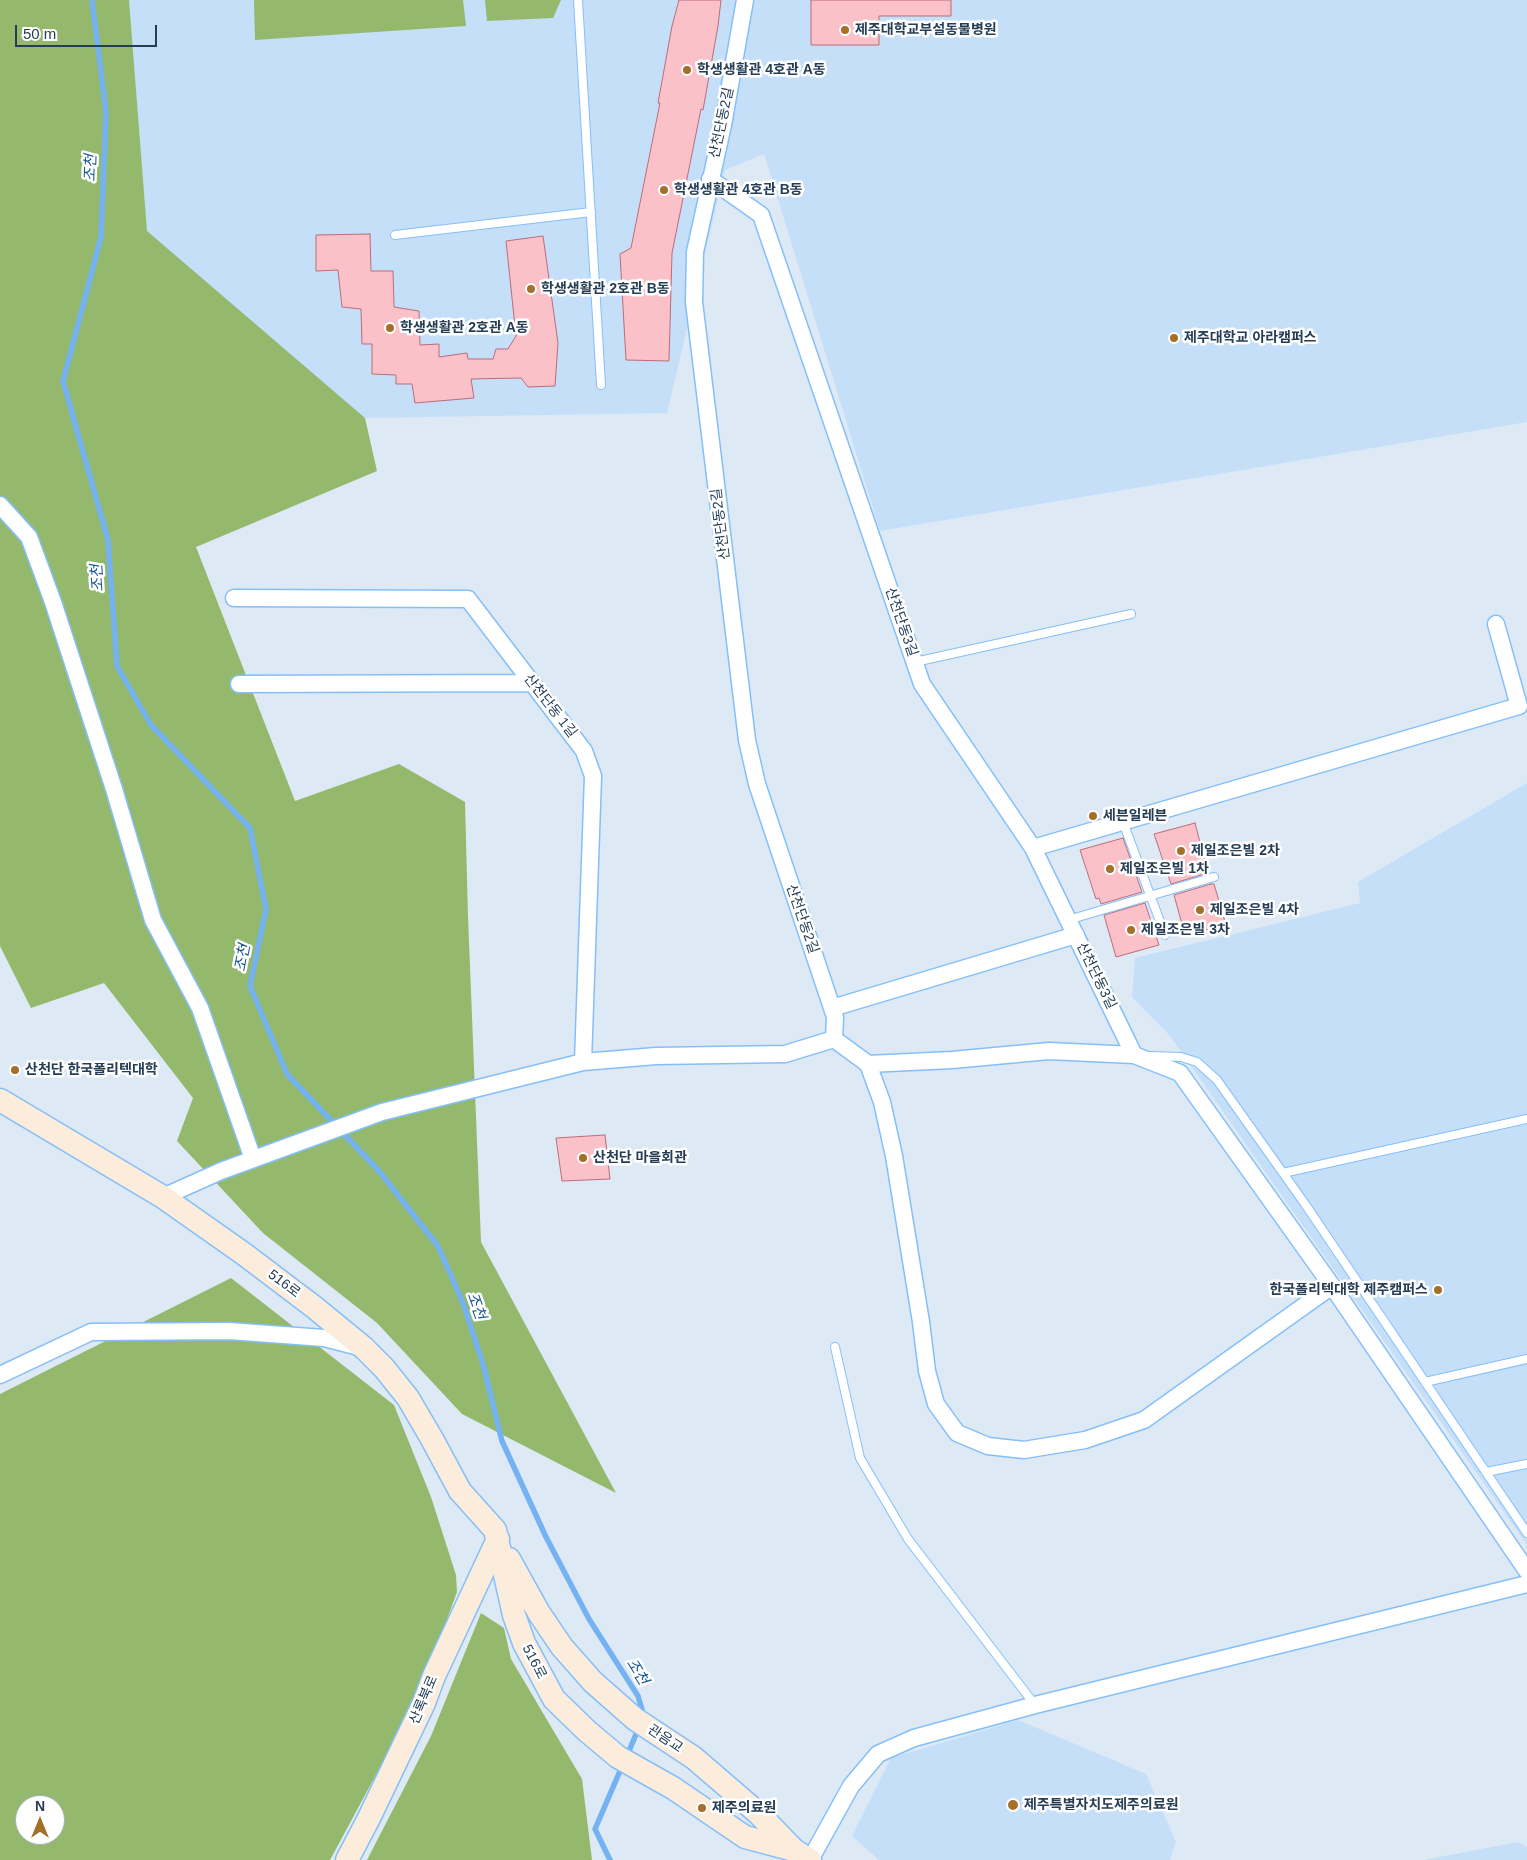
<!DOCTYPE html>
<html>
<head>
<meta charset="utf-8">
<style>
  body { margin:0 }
  #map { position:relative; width:1527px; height:1860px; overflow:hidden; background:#dde9f5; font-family:Helvetica,sans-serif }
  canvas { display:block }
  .north { position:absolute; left:15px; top:1795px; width:50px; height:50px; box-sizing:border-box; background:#fff; border:1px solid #a8b1bb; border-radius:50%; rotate:0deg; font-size:14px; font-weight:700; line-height:20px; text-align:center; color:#253d55 }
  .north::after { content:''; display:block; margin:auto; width:18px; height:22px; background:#a46f29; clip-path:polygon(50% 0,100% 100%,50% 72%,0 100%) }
  .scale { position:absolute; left:15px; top:25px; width:142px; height:22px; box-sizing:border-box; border:2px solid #253d55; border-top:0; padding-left:6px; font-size:15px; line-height:18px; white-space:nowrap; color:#253d55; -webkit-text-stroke:4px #fff; paint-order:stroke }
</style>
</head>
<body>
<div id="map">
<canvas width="1527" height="1860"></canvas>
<div class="north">N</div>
<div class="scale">50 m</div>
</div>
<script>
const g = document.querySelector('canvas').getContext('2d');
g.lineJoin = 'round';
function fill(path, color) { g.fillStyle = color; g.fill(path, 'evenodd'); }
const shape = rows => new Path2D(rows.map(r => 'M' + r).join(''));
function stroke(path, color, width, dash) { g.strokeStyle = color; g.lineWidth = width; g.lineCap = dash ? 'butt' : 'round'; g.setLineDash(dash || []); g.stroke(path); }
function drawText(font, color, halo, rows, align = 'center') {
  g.font = font + ' Helvetica,"Noto Sans KR",sans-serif'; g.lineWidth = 5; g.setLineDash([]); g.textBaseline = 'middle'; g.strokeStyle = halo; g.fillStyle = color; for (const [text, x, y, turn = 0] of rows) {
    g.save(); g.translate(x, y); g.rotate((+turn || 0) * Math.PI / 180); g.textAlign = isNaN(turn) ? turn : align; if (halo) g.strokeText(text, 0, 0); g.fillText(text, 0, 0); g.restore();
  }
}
fill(shape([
  [129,0,1527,0,1527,422,880,531,764,154,725,170,667,413,365,418,149,263],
  [1527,783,1527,1545,1170,1036,1132,997,1135,958,1360,903,1358,882],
  [1018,1720,1146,1774,1176,1842,1170,1860,879,1860,852,1836,891,1758],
  [1518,1842,1527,1847,1527,1860,1424,1860]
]), '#c5dff9');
fill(shape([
  [0,0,129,0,147,231,365,418,377,471,196,547,295,801,399,764,465,802,468,917,481,1242,616,1493,462,1414,377,1323,263,1233,177,1141,193,1098,104,983,31,1008,0,946],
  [254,0,463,0,466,26,255,40],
  [485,0,561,0,553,18,487,21],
  [231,1278,394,1405,431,1497,456,1575,457,1592,438,1644,385,1758,330,1860,0,1860,0,1394],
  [25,1805,55,1805,55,1835,25,1835],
  [481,1613,504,1628,511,1659,582,1779,592,1860,367,1860,431,1736]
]), '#94b96c');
stroke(shape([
  [92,0,106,112,101,237,63,381,108,540,117,666,151,725,250,828,266,909,250,986,287,1074,379,1171,438,1246,463,1303,483,1364,502,1441,546,1537,589,1619,638,1696,644,1717],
  [627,1756,639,1727],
  [610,1860,595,1829,623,1764]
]), '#74b2f1', 5.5);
const building = shape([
  [679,0,721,0,718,26,703,110,701,109,672,253,669,361,626,360,620,254,631,248,660,103,658,103,672,26,679,0],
  [811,0,951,0,951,16,879,16,879,45,811,45,811,0],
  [370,234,371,271,393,271,394,307,419,311,420,345,439,344,439,357,467,353,468,359,493,359,496,349,508,349,516,336,506,241,543,236,558,343,555,386,528,387,521,378,471,379,474,398,415,403,412,384,396,384,396,375,372,374,372,344,362,344,361,309,342,307,338,270,316,271,316,235,370,234],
  [1195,823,1208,873,1171,884,1154,834,1195,823],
  [1123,838,1142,892,1101,904,1099,898,1096,899,1080,850,1123,838],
  [1211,884,1214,884,1226,925,1185,935,1174,895,1211,884],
  [1145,903,1159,945,1116,957,1104,915,1145,903],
  [605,1135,610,1179,562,1181,556,1138,605,1135]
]);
fill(building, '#fac1c8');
stroke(building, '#bd6c7a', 1);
const lane = shape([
  [578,0,601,385],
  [395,235,591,212],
  [915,662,1131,614],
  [1123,822,1165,935],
  [1068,920,1214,877],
  [1151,1056,1181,1057,1197,1062,1217,1080,1305,1204,1527,1533],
  [1283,1173,1527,1119],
  [835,1347,860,1458,908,1539,1035,1705],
  [1425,1382,1527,1359],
  [1486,1472,1527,1464]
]);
const street = shape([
  [745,0,723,125,695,252,694,302,747,740,757,784,835,1017,834,1039],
  [710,179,761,215,922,684,1033,848,1134,1055],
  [0,505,29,537,53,602,114,789,153,920,200,1008,253,1159],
  [234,598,468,599,584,751,593,776,583,1062],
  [239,684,532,683],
  [1033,848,1519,706,1496,624],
  [832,1008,1076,935],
  [834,1039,868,1064,882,1102,894,1156,921,1322,927,1371,936,1404,957,1433,988,1446,1024,1450,1085,1440,1144,1420,1332,1286],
  [868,1064,952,1060,1049,1051,1134,1055,1180,1073,1332,1286,1527,1571],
  [163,1197,221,1171,382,1112,583,1062,656,1056,785,1054,834,1039],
  [0,1375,91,1332,229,1331,324,1338,359,1347],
  [810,1860,851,1786,878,1754,914,1738,1035,1705,1527,1584]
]);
const secondary = shape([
  [0,1100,163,1197,244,1254,314,1307,364,1348,384,1368,408,1398,432,1439,460,1491,495,1530,514,1615,524,1643,554,1699,587,1731,618,1757,673,1788,745,1837,794,1850],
  [509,1559,539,1613,562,1647,593,1682,635,1719,694,1758,759,1814,794,1850,810,1860],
  [347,1860,369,1818,424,1703,434,1676,498,1539]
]);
stroke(lane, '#84bffa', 10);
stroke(street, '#84bffa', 19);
stroke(secondary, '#84bffa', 25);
stroke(lane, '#fff', 8);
stroke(street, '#fff', 16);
stroke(secondary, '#fcecdb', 22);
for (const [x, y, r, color] of [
  [845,30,5,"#a46f29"],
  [687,70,5,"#a46f29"],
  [664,190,5,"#a46f29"],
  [531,289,5,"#a46f29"],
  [390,328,5,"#a46f29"],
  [1174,338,5,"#a46f29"],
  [1093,816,5,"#a46f29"],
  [1181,851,5,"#a46f29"],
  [1110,869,5,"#a46f29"],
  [1200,910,5,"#a46f29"],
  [1131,930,5,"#a46f29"],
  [15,1070,5,"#a46f29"],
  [583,1158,5,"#a46f29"],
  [1438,1290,5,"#a46f29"],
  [1013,1805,6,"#a46f29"],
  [702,1808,5,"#a46f29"]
]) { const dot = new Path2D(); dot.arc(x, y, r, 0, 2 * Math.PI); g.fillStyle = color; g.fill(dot); stroke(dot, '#fff', 2); }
drawText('bold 14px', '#253d55', '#fff', [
  ["제주대학교부설동물병원",855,30],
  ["학생생활관 4호관 A동",697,70],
  ["학생생활관 4호관 B동",674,190],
  ["학생생활관 2호관 B동",541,289],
  ["학생생활관 2호관 A동",400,328],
  ["제주대학교 아라캠퍼스",1184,338],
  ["세븐일레븐",1103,816],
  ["제일조은빌 2차",1191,851],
  ["제일조은빌 1차",1120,869],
  ["제일조은빌 4차",1210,910],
  ["제일조은빌 3차",1141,930],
  ["산천단 한국폴리텍대학",25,1070],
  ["산천단 마을회관",593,1158],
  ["한국폴리텍대학 제주캠퍼스",1428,1290,"right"],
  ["제주특별자치도제주의료원",1024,1805],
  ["제주의료원",712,1808]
], 'left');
drawText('14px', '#253d55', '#fff', [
  ["산천단동2길",722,123,-78],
  ["산천단동2길",721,524,-97],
  ["산천단동3길",901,622,71],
  ["산천단동 1길",550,706,52],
  ["산천단동2길",802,919,71],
  ["산천단동3길",1096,976,64],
  ["516로",284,1284,37],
  ["516로",534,1662,63],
  ["산록북로",424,1700,-67],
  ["관음교",665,1739,34]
]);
drawText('italic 15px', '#155790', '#fff', [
  ["조천",91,168,-88],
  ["조천",98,578,-94],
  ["조천",243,958,-79],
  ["조천",476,1306,70],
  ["조천",637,1672,58]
]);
</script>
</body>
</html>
